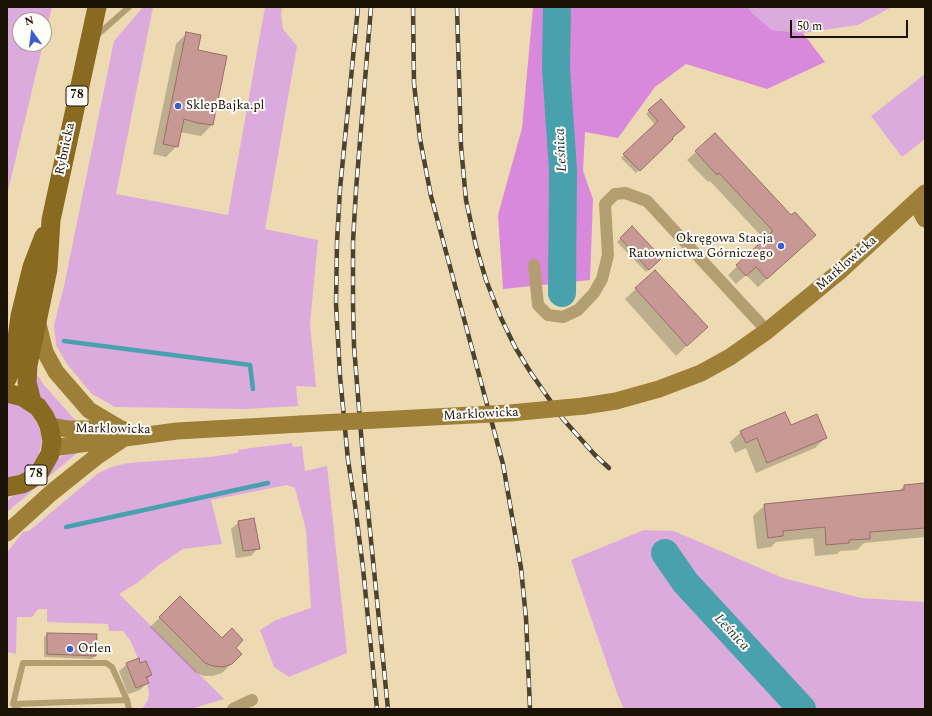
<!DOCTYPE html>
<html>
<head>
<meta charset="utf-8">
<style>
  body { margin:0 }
  #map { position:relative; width:932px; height:716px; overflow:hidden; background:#eddab2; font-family:Spectral,serif }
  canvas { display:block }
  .frame { position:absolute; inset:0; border:8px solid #1a1305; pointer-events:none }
  .north { position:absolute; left:12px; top:12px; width:40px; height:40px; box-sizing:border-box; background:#fffdf9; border:1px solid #a39f97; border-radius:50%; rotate:346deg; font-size:11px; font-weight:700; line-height:16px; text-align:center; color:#1a1305 }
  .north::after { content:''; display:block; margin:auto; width:14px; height:18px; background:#375dce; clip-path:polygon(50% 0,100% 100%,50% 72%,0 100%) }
  .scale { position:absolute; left:790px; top:20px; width:118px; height:18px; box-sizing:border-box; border:2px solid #1a1305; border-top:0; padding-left:5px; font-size:12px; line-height:14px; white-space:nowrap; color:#1a1305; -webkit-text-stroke:3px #fffdf9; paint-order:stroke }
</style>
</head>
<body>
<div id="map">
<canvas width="932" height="716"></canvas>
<div class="frame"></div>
<div class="north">N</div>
<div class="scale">50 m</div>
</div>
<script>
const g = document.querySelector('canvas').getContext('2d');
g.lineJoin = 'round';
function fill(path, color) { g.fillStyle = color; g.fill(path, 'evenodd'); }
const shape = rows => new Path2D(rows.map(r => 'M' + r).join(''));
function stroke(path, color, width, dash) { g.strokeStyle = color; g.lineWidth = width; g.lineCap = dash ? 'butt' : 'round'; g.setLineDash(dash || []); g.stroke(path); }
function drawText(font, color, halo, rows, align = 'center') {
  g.font = font + ' Spectral,serif'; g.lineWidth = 4; g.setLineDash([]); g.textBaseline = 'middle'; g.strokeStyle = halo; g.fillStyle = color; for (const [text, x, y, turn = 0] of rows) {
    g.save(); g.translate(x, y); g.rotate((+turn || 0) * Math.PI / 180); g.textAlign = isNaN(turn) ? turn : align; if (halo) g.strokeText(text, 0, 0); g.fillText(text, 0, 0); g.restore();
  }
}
fill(shape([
  [7,7,52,7,44,40,44,20,20,20,20,44,43,44,7,195],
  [143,7,153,7,116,194,228,215,265,7,282,7,281,15,283,29,297,46,265,229,318,240,310,324,316,387,296,386,298,406,245,409,115,407,92,394,67,364,56,345,54,325,64,286,114,41],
  [748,7,892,7,858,25,803,33,772,30,752,13],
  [925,74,925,139,902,157,871,116],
  [35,371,44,385,76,421,58,421,38,399],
  [7,403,13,403,22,407,30,413,36,421,40,430,42,440,40,450,37,459,31,467,23,473,14,477,7,478],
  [292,443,293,447,302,446,305,471,327,466,347,653,289,677,274,667,260,630,276,620,311,608,306,530,295,488,287,485,211,500,222,544,183,549,159,565,137,583,119,594,224,699,191,709,142,709,148,700,149,693,146,677,152,675,146,661,140,663,130,640,123,631,109,631,108,624,47,622,47,609,38,609,32,617,17,617,16,654,7,652,8,551,23,532,29,531,97,474,111,467,128,463,210,457,237,453,239,450,251,448],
  [78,451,77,453,7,512,7,501,14,494,63,455],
  [644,530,674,531,783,578,861,598,925,602,925,709,624,709,617,693,571,560]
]), '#dcabdd');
fill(shape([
  [533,7,748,7,752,13,772,30,803,33,825,62,767,89,686,64,655,87,618,138,585,132,583,171,593,199,590,280,503,289,498,215,522,128]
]), '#d989db');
fill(shape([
  [187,33,212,125,201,136,180,132,177,146,166,157,153,154,176,44],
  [649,111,681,130,636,173,621,158,655,125,646,114],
  [696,152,806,244,758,287,746,275,736,284,728,275,765,240,710,181,708,182,687,160],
  [632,227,658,262,646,272,617,242],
  [655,271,695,338,676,356,625,299],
  [790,427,825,438,815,448,756,473,746,448,735,453,730,442,741,432],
  [925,484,925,537,864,543,857,550,840,551,837,554,815,556,813,538,776,542,771,547,757,549,753,516,765,505,898,492,904,486],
  [239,522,258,548,251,556,236,558,231,529],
  [180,598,222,639,234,648,241,654,222,673,213,676,203,676,195,672,150,627],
  [47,634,96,635,95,656,92,659,44,657,44,637],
  [127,664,140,664,151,675,146,680,147,683,140,690,128,694,119,671]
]), '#0003');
stroke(shape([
  [64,341,250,365,253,389],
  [66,527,268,483]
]), '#48a1ac', 4.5);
stroke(shape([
  [557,7,556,68,563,170,562,293],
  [665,553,685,582,802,709]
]), '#48a1ac', 28);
const building = shape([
  [186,32,201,35,198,50,227,56,213,125,197,123,184,119,178,147,163,144,186,32],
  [661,99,685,127,672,138,673,139,640,171,623,154,658,121,648,110,661,99],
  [715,133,791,215,795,212,816,235,767,279,756,267,746,276,736,265,773,231,719,173,717,175,695,151,715,133],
  [632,226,662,258,649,270,620,238,632,226],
  [655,270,708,327,687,346,635,288,655,270],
  [785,412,791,425,817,414,827,438,767,463,757,438,746,443,740,431,785,412],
  [925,483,925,528,870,532,870,539,849,540,849,543,826,545,825,527,783,531,783,536,768,538,764,504,904,490,904,485,925,483],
  [254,518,260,549,243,551,238,521,254,518],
  [180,596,222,638,232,628,243,640,236,648,242,654,232,664,223,667,213,666,205,663,159,617,180,596],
  [47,633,97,634,96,656,47,654,47,633],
  [139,658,140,663,146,661,152,675,146,677,149,683,136,688,126,663,139,658]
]);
fill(building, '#c89994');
stroke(building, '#996d68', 1);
stroke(shape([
  [95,37,129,7],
  [13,704,127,700],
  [18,709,13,704,23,663,106,663,112,667,127,700,129,709]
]), '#b39e72', 6);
stroke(shape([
  [534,265,538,305,548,315,563,317,578,310,594,293,602,279,608,255,605,204,615,194,625,193,647,201,767,331],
  [233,709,252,700]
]), '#b39e72', 12);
stroke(shape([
  [916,202,925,219],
  [37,320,45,352,56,372,89,410,121,429],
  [584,406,616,401,659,389,701,373,730,357,767,331,839,272,925,193],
  [49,426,68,429,122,429],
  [51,448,177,431,301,424],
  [7,533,51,493,96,457,120,441]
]), '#9d7f38', 17);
stroke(shape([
  [7,379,14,361,20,316,32,267,44,236],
  [7,393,23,397,38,407,45,417,49,426,52,441,50,454,41,470,30,480,22,484,7,487],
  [32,402,27,382,28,365,48,269,51,220,97,7]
]), '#886a20', 19);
const rail = shape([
  [358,7,340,189,337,242,336,304,340,376,348,460,355,505,363,568,377,709],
  [371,7,356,190,353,242,353,304,354,346,364,471,388,709],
  [413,7,414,83,420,139,431,196,503,464,521,568,526,618,530,709],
  [457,7,461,146,466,200,476,246,486,280,501,318,515,347,531,373,563,419,595,455,609,468]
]);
stroke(rail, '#4c422e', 4.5);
stroke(rail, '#fffdf9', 3, [9]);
stroke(shape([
  [301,424,510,413,584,406]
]), '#9d7f38', 17);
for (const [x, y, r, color] of [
  [178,106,4,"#375dce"],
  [781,246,4,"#375dce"],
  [70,649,4,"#375dce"]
]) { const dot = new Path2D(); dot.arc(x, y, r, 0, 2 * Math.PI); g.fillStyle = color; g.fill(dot); stroke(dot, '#fffdf9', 1.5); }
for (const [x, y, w] of [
  [77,96,22],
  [36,475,22]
]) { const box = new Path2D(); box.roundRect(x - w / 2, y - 10, w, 20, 3); g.fillStyle = '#fffdf9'; g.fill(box); stroke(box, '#1a1305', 1); }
drawText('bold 12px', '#1a1305', null, [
  ["78",77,96],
  ["78",36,475]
]);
drawText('13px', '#1a1305', '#fffdf9', [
  ["SklepBajka.pl",186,106],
  ["Okręgowa Stacja",773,239,"right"],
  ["Ratownictwa Górniczego",773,254,"right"],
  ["Orlen",78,649]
], 'left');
drawText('13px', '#1a1305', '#fffdf9', [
  ["Rybnicka",66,149,-78],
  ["Marklowicka",847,264,-41],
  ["Marklowicka",481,415,-3],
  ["Marklowicka",113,430,1]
]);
drawText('italic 14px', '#132f32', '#fffdf9', [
  ["Leśnica",562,150,-93],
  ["Leśnica",731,633,47]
]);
</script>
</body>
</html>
